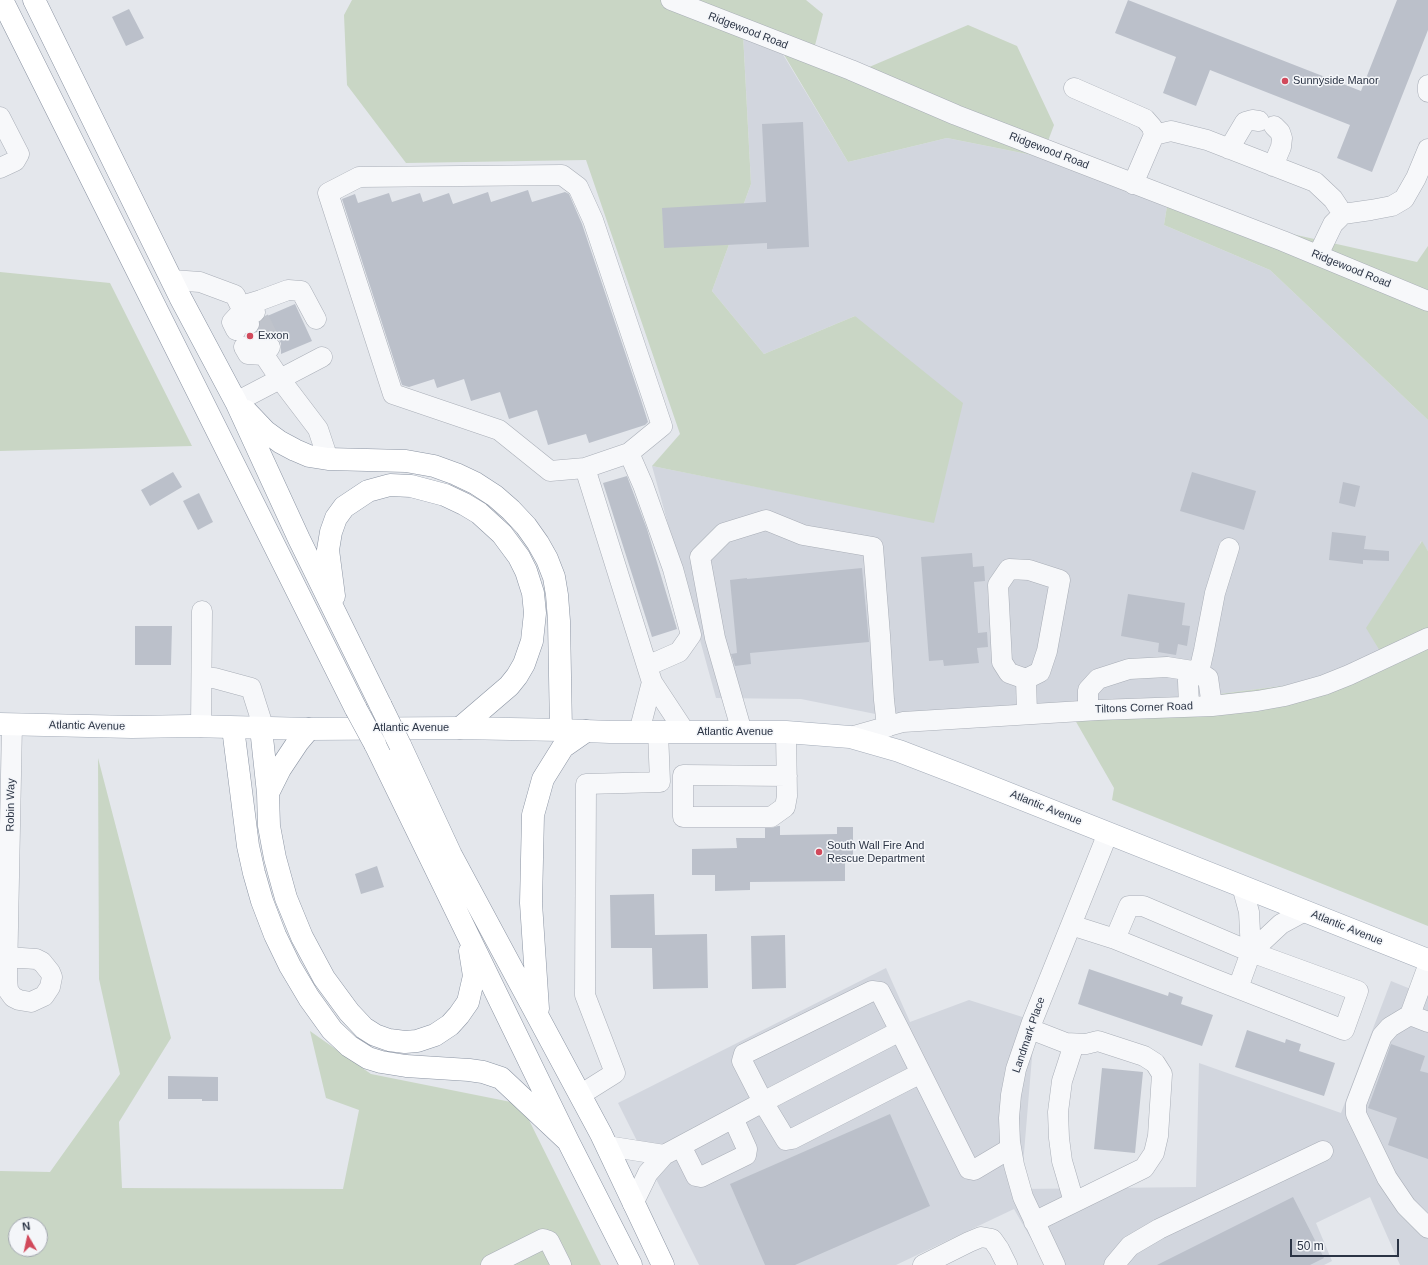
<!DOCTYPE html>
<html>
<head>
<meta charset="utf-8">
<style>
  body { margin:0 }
  #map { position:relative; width:1428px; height:1265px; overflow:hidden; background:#e4e7ec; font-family:Arial,sans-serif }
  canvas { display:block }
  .north { position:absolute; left:8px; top:1217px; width:40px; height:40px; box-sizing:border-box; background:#f4f6f9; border:1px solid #a4a8b1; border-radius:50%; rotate:351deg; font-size:11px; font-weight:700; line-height:16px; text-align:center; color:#2b3445 }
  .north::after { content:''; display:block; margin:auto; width:14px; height:18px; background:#d1495b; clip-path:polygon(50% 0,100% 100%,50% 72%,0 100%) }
  .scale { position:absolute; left:1290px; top:1239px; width:109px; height:18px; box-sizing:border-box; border:2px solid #2b3445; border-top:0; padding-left:5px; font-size:12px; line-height:14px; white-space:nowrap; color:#2b3445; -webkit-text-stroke:3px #f4f6f9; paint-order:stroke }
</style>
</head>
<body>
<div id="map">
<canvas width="1428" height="1265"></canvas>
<div class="north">N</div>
<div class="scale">50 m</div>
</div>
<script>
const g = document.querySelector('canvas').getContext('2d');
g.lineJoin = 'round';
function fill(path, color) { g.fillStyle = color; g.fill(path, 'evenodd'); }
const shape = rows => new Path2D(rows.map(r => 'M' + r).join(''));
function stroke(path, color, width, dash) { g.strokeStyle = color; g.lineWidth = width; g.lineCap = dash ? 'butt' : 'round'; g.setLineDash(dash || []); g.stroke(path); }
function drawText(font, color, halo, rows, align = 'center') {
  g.font = font + ' Arial,sans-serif'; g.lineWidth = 3; g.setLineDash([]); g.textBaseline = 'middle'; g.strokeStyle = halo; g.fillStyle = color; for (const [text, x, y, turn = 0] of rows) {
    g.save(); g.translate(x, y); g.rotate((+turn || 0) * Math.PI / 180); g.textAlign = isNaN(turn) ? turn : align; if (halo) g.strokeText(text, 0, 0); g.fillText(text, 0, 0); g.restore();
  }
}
fill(shape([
  [743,33,779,48,848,162,947,138,1042,157,1167,206,1164,225,1270,270,1428,420,1428,551,1421,541,1383,656,1336,679,1071,713,915,722,801,699,716,698,652,466,934,522,855,316,764,354,712,291,751,184],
  [886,968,910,1022,969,1000,1035,1021,1021,1189,1196,1187,1199,1063,1341,1113,1391,981,1428,996,1428,1265,1400,1265,1370,1197,1316,1223,1332,1261,1324,1265,1046,1265,1014,1209,896,1265,699,1265,618,1103]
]), '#d2d6de');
fill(shape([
  [352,0,806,0,823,14,811,61,848,76,968,25,1017,46,1054,125,1042,157,947,138,848,162,780,48,743,34,751,184,712,291,764,354,855,316,963,403,934,523,652,466,680,434,586,160,406,163,347,85,344,15],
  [1167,206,1417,262,1428,246,1428,420,1270,270,1164,225],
  [0,272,110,283,192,446,0,451],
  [1422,541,1428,551,1428,926,1112,800,1114,788,1071,713,1336,679,1383,656,1366,628],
  [98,758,171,1038,119,1122,122,1188,343,1189,359,1110,326,1098,310,1031,371,1074,521,1104,601,1265,0,1265,0,1171,50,1172,120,1074,99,979],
  [16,1225,40,1225,40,1249,16,1249]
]), '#c9d6c5');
fill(shape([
  [1128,0,1361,91,1397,0,1428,0,1428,30,1372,172,1337,158,1350,125,1210,70,1196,106,1163,93,1176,57,1115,33],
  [129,9,144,38,126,46,112,17],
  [803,122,809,247,767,249,767,243,664,248,662,208,766,202,762,124],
  [528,190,532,202,565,192,569,194,582,224,641,400,648,422,645,425,589,443,586,434,548,445,537,410,509,419,500,392,471,401,464,379,437,388,434,379,409,387,402,385,342,199,355,194,358,203,389,193,392,202,420,193,423,202,449,193,453,204,488,192,491,202],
  [295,304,312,341,281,354,281,343,277,338,273,335,268,336,264,332,258,331,260,322,265,317],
  [173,472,182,487,150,506,141,490],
  [1192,472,1256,491,1244,530,1180,511],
  [627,476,647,529,677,629,652,637,603,483],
  [1343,482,1360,486,1355,507,1339,503],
  [199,493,213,522,198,530,183,501],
  [1332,532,1366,536,1364,549,1389,551,1389,561,1363,560,1363,564,1329,560],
  [972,553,973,567,984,566,985,581,974,582,978,633,987,632,988,647,977,648,979,663,944,666,943,660,929,661,921,557],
  [862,568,869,642,750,653,751,664,735,666,731,654,737,653,730,580,747,578,747,579],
  [1128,594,1185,603,1182,625,1190,626,1187,646,1178,644,1176,655,1158,652,1159,643,1121,636],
  [135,626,172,626,171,665,135,665],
  [778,826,780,826,780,835,837,834,837,827,853,827,853,859,845,859,845,881,750,882,750,890,715,891,715,875,692,875,692,849,737,848,736,838,765,838,765,828,771,828],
  [377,866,384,887,361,894,355,874],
  [654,894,655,935,707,934,708,988,653,989,652,948,611,948,610,895],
  [785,935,786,988,752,989,751,936],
  [1089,969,1168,996,1169,992,1183,997,1181,1004,1213,1015,1202,1046,1078,1004],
  [1247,1030,1285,1043,1286,1039,1301,1044,1299,1051,1335,1063,1324,1096,1235,1067],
  [1391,1044,1425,1056,1420,1071,1428,1073,1428,1159,1388,1145,1397,1118,1368,1108],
  [1102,1068,1143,1072,1135,1153,1094,1149],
  [168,1076,218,1077,218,1101,202,1101,202,1099,168,1099],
  [890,1114,930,1206,795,1265,765,1265,730,1184],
  [1293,1197,1324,1258,1310,1265,1157,1265]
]), '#bbc0ca');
stroke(shape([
  [259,319,268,337]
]), '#bfc3cb', 20, [20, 10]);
const minor = shape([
  [671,0,851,70,956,115,1283,241,1428,301],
  [1428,85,1428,92],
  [1074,88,1145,119,1152,127,1154,135],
  [0,117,19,154,15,161,0,168],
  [1229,149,1245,122,1252,120,1259,121],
  [1273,166,1281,147,1282,138,1280,132,1274,126],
  [1133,184,1154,135,1171,131,1207,140,1315,182,1333,199,1343,214],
  [1318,255,1333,224,1343,214,1371,210,1392,206,1404,199,1416,178,1428,149],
  [172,280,200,282,235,295,249,324],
  [241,306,261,300,288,290,301,291,316,319],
  [236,330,232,322,243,310,255,312],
  [244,347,248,354,264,355,270,347],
  [322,357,280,379,318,429,328,459],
  [236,402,280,379,264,355,258,342],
  [629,453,643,485,673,569,691,635,679,652,647,666],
  [585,468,550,471,499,430,393,394,328,193,359,177,562,175,578,187,593,220,662,426,629,453,585,468,652,682],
  [1009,569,1029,570,1060,580,1047,651,1040,672,1026,679,1009,673,1002,662,998,585,1009,569],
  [202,678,214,678,251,688,264,729],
  [1026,679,1027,714],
  [1189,706,1188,681,1199,672,1208,678,1212,706],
  [1088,710,1088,690,1098,679,1129,669,1167,667,1199,672,1204,650,1215,593,1229,548],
  [201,727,202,611],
  [639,732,652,682,685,732],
  [742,732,715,638,700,557,724,533,766,520,803,535,873,547,880,635,884,700,887,727],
  [786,732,787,796,785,807,771,817,683,817,683,775,787,776],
  [850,737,903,722,1098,710,1212,706,1257,701,1285,696,1324,685,1349,675,1428,638],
  [1242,886,1249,912,1251,952,1281,924,1305,911],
  [1071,925,1115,939,1214,979,1344,1030,1358,991,1251,952,1238,988],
  [1115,939,1129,906,1143,906,1251,952],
  [7,957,36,959,42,962,50,972,52,977,50,987,44,996,31,1002,19,1000,13,997,8,990,7,978,12,724],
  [1428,966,1410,1015,1428,1022],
  [1410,1015,1390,1027,1382,1036,1356,1104,1356,1114,1387,1178,1406,1206,1428,1228],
  [1030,1029,1066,1043,1086,1044,1098,1041,1144,1056,1155,1063,1162,1074,1158,1136,1154,1153,1144,1168,1034,1222],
  [900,1031,763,1102,742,1061,744,1054,872,991,880,992,900,1031,921,1073],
  [580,1095,615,1073,585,995,586,784,660,782,658,732],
  [607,1146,664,1155,648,1173,633,1204],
  [681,1146,696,1176,701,1177,746,1155,747,1149,733,1118],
  [664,1155,763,1102,786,1140,792,1139,921,1073,969,1169,974,1170,1011,1148],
  [1074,1202,1062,1161,1059,1138,1058,1112,1062,1081,1074,1044],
  [491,1265,543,1239,549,1241,561,1265],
  [923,1265,969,1242,981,1237,992,1239,999,1249,1007,1265],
  [1055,1265,1023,1197,1014,1165,1010,1142,1009,1118,1011,1095,1016,1069,1032,1022,1108,833],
  [1114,1265,1130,1246,1159,1229,1323,1151]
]);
const major = shape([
  [0,724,132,727,191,726,309,729,460,728,561,730,610,732,786,732,850,737,899,751,964,776,1428,960]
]);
const highway = shape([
  [2,0,356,709],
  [34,0,180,297,236,402,299,539,381,706],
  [246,411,265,431,280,442,295,450,309,456,328,459,406,461,434,466,456,474,475,483,495,496,511,510,526,526,538,543,547,559,554,577,557,595,559,621,561,730],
  [334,596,328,550,331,532,336,518,344,507,368,491,390,485,411,486,445,495,464,504,479,513,502,534,519,557,526,571,533,593,535,613,532,641,524,664,517,676,509,686,460,728],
  [233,728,248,846,254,873,262,901,275,935,290,966,309,998,332,1030,349,1046,368,1058,381,1062,406,1066,469,1070,483,1072,501,1078,568,1141],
  [261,728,268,793],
  [309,729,298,742,280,769,268,793,269,826,275,858,286,898,302,937,324,978,349,1012,364,1028,375,1035,389,1040,405,1042,417,1041,435,1035,450,1025,459,1015,468,1002,474,976,470,951],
  [375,744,568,1141,631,1265],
  [400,745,451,855,601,1134,663,1265],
  [538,1009,531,903,533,815,543,779,563,747,586,731]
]);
stroke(minor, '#a9aeb7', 21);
stroke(major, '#a3abb8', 23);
stroke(highway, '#8b94a3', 23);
stroke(minor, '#f7f8fa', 20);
stroke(major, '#fff', 22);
stroke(highway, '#fff', 22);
const highwayBridge = shape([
  [381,706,400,745],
  [356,709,375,744]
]);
stroke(highwayBridge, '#8b94a3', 23, []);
stroke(highwayBridge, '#fff', 22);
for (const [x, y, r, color] of [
  [1285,81,4,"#d1495b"],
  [250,336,4,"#d1495b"],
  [819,852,4,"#d1495b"]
]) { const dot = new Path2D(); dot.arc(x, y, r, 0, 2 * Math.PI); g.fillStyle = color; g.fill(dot); stroke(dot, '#f4f6f9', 1.5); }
drawText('11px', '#2b3445', '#f4f6f9', [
  ["Ridgewood Road",748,31,21],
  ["Ridgewood Road",1049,151,21],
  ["Ridgewood Road",1351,269,22],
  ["Tiltons Corner Road",1144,708,-2],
  ["Atlantic Avenue",87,726,1],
  ["Atlantic Avenue",411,728],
  ["Atlantic Avenue",735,732],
  ["Robin Way",11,805,-89],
  ["Atlantic Avenue",1046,808,22],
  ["Atlantic Avenue",1347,928,22],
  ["Landmark Place",1029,1035,-71]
]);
drawText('11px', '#2b3445', '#f4f6f9', [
  ["Sunnyside Manor",1293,81],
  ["Exxon",258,336],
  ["South Wall Fire And",827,846],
  ["Rescue Department",827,859]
], 'left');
</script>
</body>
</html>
